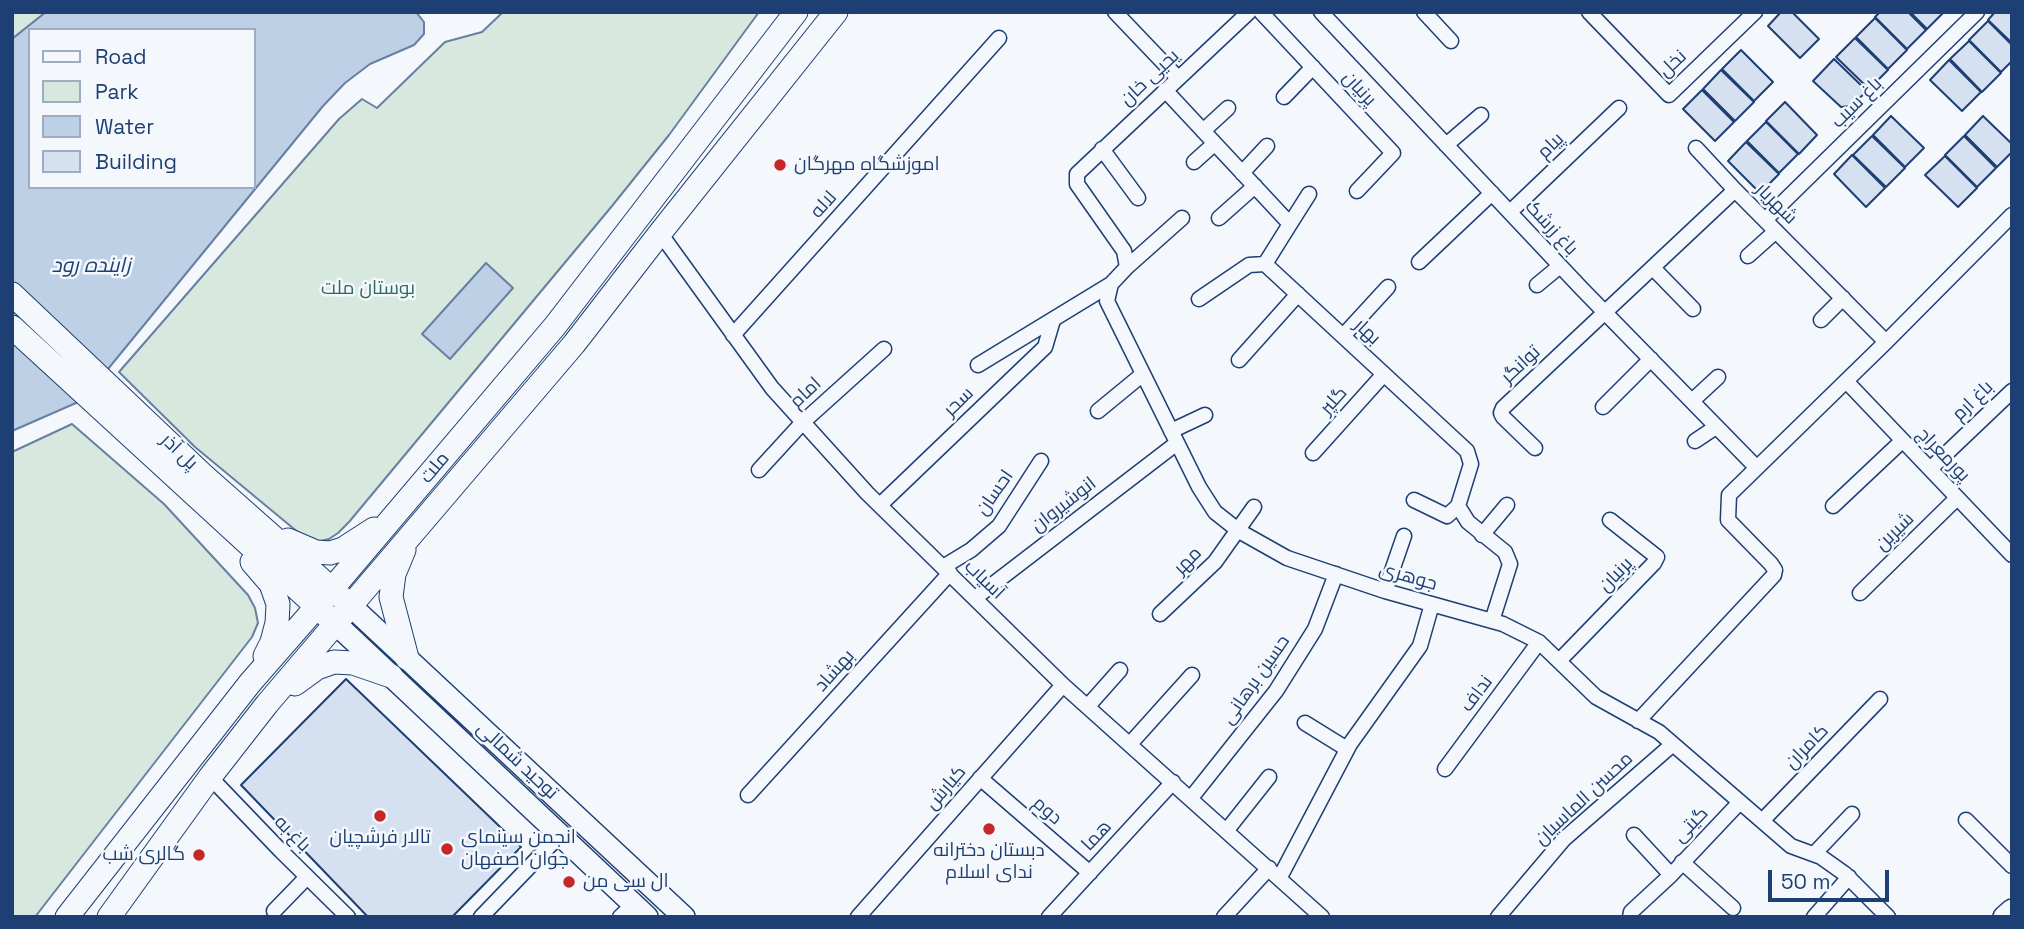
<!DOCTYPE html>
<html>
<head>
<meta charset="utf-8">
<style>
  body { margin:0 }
  #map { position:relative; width:2024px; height:929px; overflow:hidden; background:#f4f7fb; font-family:"Space Grotesk",sans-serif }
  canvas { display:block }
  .frame { position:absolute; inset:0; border:14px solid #1d3f73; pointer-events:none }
  .legend { position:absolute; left:28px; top:28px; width:228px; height:161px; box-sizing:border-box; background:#f4f7fb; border:2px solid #9eadc5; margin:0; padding:9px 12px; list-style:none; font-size:21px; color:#1d3f73 }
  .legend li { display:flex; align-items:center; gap:14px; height:35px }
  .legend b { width:35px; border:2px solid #9eadc5 }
  .scale { position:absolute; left:1768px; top:870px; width:121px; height:32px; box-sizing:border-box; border:4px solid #1d3f73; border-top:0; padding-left:9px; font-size:21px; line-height:24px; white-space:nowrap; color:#1d3f73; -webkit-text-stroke:5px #f4f7fb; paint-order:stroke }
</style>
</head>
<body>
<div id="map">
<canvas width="2024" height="929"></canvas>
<div class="frame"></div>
<ul class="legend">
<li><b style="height:9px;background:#f4f7fb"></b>Road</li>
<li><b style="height:19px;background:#d7e8df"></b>Park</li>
<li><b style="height:19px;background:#bed0e5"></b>Water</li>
<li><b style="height:19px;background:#d5e0f0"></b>Building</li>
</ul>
<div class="scale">50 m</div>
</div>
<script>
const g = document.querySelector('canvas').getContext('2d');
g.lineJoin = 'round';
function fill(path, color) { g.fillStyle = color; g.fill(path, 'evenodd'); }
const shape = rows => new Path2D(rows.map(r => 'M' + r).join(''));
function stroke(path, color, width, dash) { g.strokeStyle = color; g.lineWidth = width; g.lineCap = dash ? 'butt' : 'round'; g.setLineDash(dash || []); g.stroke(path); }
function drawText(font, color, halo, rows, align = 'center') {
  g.font = font + ' "Space Grotesk",Cairo,sans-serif'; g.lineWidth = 5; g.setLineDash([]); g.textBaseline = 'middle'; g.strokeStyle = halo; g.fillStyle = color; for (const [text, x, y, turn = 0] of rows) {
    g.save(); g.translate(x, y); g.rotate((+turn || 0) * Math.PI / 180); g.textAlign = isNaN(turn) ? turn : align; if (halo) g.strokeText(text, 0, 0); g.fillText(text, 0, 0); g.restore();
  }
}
const green = shape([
  [12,12,46,12,12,39,12,12],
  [503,12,759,12,669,135,612,206,349,522,338,533,329,539,311,543,195,447,119,372,339,119,362,99,377,108,445,42,482,32,503,12],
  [72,424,164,504,248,595,255,608,258,623,252,637,35,917,12,917,12,452,72,424]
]);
fill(green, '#d7e8df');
stroke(green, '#687fa3', 2);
const water = shape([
  [46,12,416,12,424,22,424,34,414,45,370,64,345,83,323,106,90,391,76,403,12,431,12,39,46,12],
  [30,30,254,30,254,187,30,187,30,30],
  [486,263,513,288,450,359,422,334,486,263]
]);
fill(water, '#bed0e5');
stroke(water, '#687fa3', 2);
const building = shape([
  [1781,12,1792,12,1819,39,1800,58,1768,26,1781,12],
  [1880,12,1908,12,1926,30,1907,49,1875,17,1880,12],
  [1910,12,1944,12,1927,29,1910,12],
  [1995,12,2012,12,2012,43,1988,20,1995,12],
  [1875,18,1907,50,1888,69,1856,37,1875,18],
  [1988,21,2012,45,2012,61,2001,72,1969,40,1988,21],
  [1855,38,1888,70,1869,89,1836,57,1855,38],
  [1969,41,2001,73,1982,92,1950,59,1969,41],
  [1741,50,1773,82,1754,101,1722,69,1741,50],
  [1834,59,1867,91,1851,106,1841,107,1813,81,1834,59],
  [1949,60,1981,92,1962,111,1930,80,1949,60],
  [1721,70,1754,102,1735,121,1703,89,1721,70],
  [1702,90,1734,122,1715,141,1683,109,1702,90],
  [1785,102,1817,135,1799,154,1766,121,1785,102],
  [1891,116,1924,148,1905,167,1873,135,1891,116],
  [1983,116,2012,144,2012,152,1997,167,1965,135,1983,116],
  [1766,122,1798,154,1779,173,1747,141,1766,122],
  [1872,136,1905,168,1886,187,1853,155,1872,136],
  [1964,136,1996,168,1977,187,1945,155,1964,136],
  [1746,142,1779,174,1760,193,1728,161,1746,142],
  [1852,155,1885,188,1866,207,1834,174,1852,155],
  [1945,156,1977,188,1958,207,1925,175,1945,156],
  [346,679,521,847,452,917,368,917,241,785,346,679]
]);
fill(building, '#d5e0f0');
stroke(building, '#1d3f73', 2);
const street = shape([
  [1115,12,1178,78],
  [1249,12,1077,174,1077,184,1124,251,1127,267,1111,284,1107,301,1199,487,1215,512,1239,531,1287,558,1385,591,1503,624,1539,642,1596,697,1659,732,1791,846,1821,857,1845,874,1888,917],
  [1261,12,1393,153,1357,191],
  [1321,12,1582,289,1756,467],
  [1424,12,1451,41],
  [1589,12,1669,95,1755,12],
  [1165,90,1290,224,1265,264,1467,451,1471,464,1458,506,1468,522,1505,552,1510,564,1492,621],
  [1284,97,1313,67],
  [1203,131,1228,108],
  [1446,145,1481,115],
  [1696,148,1735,190],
  [1102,149,1138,198],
  [1194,162,1214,144],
  [1242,173,1267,146],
  [1510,212,1619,108],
  [1219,218,1255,186],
  [1765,220,1977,12],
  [1290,224,1309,194],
  [660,233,772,388,867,493,1063,685,1322,917],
  [1748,256,1776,231],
  [1419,262,1492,193],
  [1127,267,1182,218],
  [1653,268,1693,309],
  [1537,285,1560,266],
  [1199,299,1249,265,1265,264],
  [1821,320,1843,298],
  [733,335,999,38],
  [1343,336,1388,287],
  [1239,360,1298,294],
  [978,365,1111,284],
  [1846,381,2012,555],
  [1692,401,1718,377],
  [1603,407,1651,359],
  [1098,411,1143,374],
  [1171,431,1205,415],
  [1695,441,1716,427],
  [1535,448,1503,417,1501,413,1503,408,1735,190,1886,342],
  [1313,453,1384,374],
  [1930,469,2012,391],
  [759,470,803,422,884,349],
  [1414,500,1447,516,1458,506],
  [880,505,1045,347,1053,320],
  [1833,506,1902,441],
  [1482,535,1507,505],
  [943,567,971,550,999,526,1041,461],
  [1385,591,1404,536],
  [1860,593,1957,498],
  [975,598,1177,443],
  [1160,614,1215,562,1254,507],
  [1559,661,1654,563,1657,557,1610,520],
  [1088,706,1120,670],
  [1638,721,1774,575,1775,570,1771,564,1728,520,1729,495,1886,342,2012,215],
  [1305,723,1347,749],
  [1130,744,1192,675],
  [1445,769,1539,642],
  [210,777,281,851,348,917],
  [980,778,1090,873],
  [748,795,950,573],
  [1191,798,1276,691,1315,629,1336,574],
  [1966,820,2012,866],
  [1762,821,1880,699],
  [1227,830,1269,777],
  [1634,835,1671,875],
  [1814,854,1852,814],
  [1682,862,1733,908],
  [1280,877,1350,744,1420,646,1432,604],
  [274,911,307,877],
  [481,917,560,835],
  [620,917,634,904],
  [858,917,1063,685],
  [1049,917,1173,782],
  [1224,917,1269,868],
  [1498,917,1564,839,1673,744],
  [1630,917,1631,912,1671,875,1740,802],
  [1814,917,1849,877]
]);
const secondary = shape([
  [351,606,684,917],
  [335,623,647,917],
  [2004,917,2012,910]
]);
const primary = shape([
  [12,294,202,474,342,598],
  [12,327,327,616],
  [288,540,316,552,330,553,343,549,374,529],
  [404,550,394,574,391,597,407,658],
  [252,562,271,584,278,604,277,623,272,642,265,656],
  [295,684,317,668,334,662,353,663,391,676],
  [67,917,250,683,332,589,555,326,796,12],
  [109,917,210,777,267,704,574,344,660,233,836,12]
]);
stroke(street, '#1d3f73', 17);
stroke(secondary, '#1d3f73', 24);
stroke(primary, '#1d3f73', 25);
stroke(street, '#f4f7fb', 14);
stroke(secondary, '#f4f7fb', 21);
stroke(primary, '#f4f7fb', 23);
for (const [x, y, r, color] of [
  [780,165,7,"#c62828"],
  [380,816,7,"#c62828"],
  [989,829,7,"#c62828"],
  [447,849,7,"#c62828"],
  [199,855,7,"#c62828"],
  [569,882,7,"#c62828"]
]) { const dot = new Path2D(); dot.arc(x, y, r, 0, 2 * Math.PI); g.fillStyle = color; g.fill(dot); stroke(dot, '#f4f7fb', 2.5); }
drawText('19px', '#1d3f73', '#f4f7fb', [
  ["نخل",1673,64,-43],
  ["یحیی خان",1150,78,-43],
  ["پرنیان",1359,89,47],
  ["باغ سیب",1857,103,-45],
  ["پیام",1551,146,-44],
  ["شهریار",1776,204,45],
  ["لاله",824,205,-48],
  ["باغ زرشک",1551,228,47],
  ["بهار",1367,332,43],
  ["توانگر",1521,365,-43],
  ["امام",806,393,-43],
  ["گلپر",1334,401,-48],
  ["باغ ارم",1973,401,-44],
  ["سحر",959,402,-44],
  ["پل آذر",179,452,44],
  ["پورمعراج",1943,455,46],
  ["ملت",435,468,-50],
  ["احسان",995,493,-55],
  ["انوشیروان",1064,505,-38],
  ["شیرین",1895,532,-44],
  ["مهر",1188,561,-45],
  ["پرنیان",1616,575,-46],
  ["جوهری",1408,577,16],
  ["آسیاب",984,580,44],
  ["بهشاد",835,671,-48],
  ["حسین برهانی",1256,680,-55],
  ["نداف",1477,694,-53],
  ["کامران",1807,747,-46],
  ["توحید شمالی",517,761,43],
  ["کیارش",946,788,-49],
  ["محسن الماسیان",1584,799,-43],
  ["دوم",1047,811,41],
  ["گیتی",1691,825,-46],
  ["باغ به",292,834,45],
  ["هما",1097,836,-47]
]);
drawText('19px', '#1d3f73', '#f4f7fb', [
  ["اموزشگاه مهرگان",794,165],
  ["تالار فرشچیان",380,838,"center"],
  ["انجمن سینمای",461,838],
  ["جوان اصفهان",461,860],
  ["دبستان دخترانه",989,851,"center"],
  ["ندای اسلام",989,873,"center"],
  ["گالری شب",185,855,"right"],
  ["ال سی من",583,882]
], 'left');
drawText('19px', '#2c6c60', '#f4f7fb', [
  ["بوستان ملت",368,289]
]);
drawText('italic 21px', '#1d3f73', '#f4f7fb', [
  ["زاینده رود",91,266]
]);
</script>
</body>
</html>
